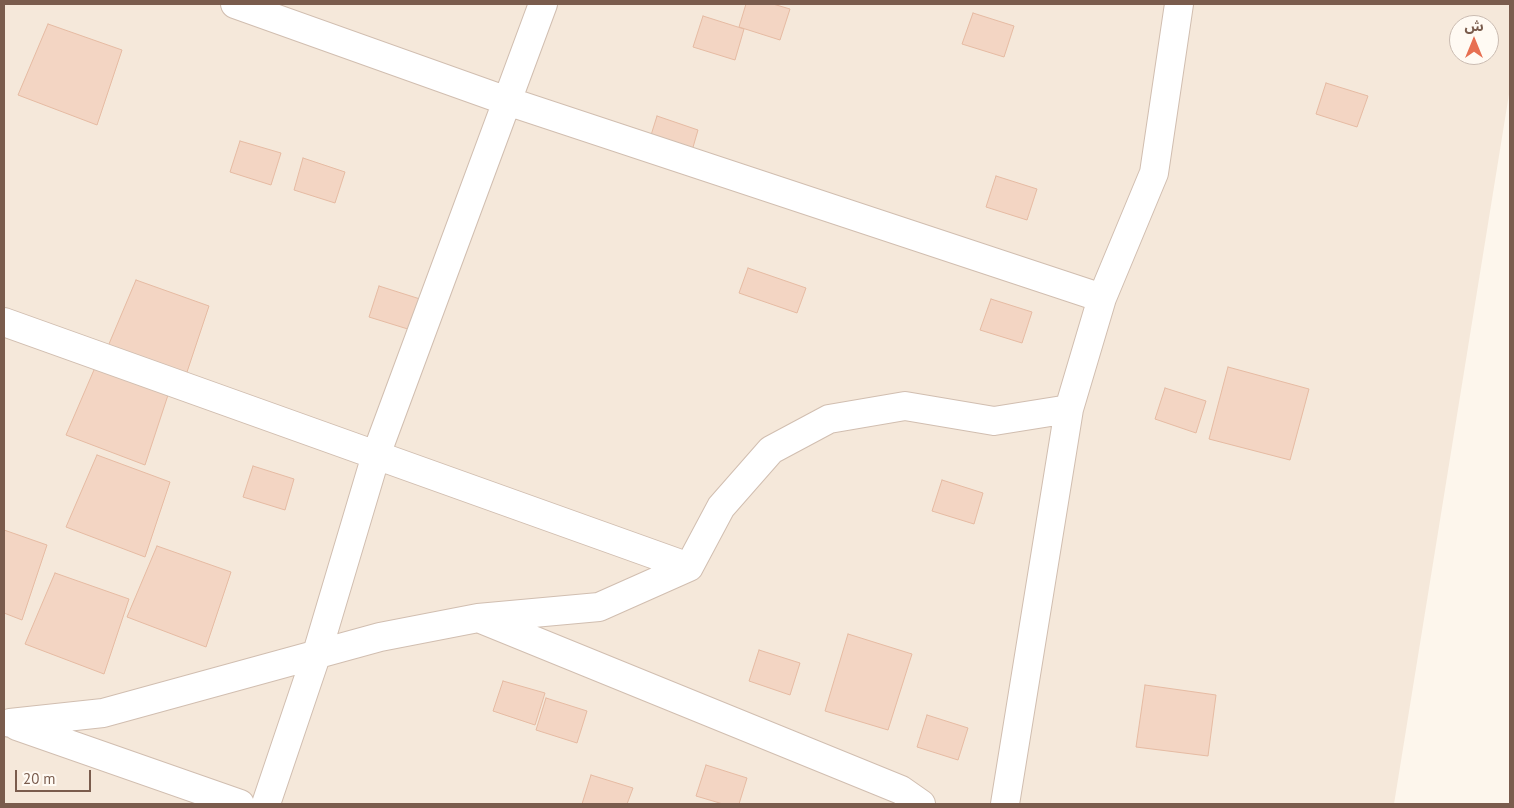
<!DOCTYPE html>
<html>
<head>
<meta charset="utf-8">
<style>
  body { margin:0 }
  #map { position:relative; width:1514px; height:808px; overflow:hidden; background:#fdf6ec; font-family:"PT Sans","Noto Sans Arabic",sans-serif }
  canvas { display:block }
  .frame { position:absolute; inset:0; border:5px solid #7a5c4d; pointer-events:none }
  .north { position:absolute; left:1449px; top:15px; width:50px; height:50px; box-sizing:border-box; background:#fffaf3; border:1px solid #cabbb1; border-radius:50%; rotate:0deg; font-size:14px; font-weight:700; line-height:20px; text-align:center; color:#7a5c4d }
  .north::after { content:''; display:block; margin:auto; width:18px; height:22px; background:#e76f51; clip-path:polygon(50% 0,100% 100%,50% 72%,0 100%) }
  .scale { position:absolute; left:15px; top:770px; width:76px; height:22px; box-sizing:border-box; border:2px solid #7a5c4d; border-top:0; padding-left:6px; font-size:15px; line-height:18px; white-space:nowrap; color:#7a5c4d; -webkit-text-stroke:4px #fffaf3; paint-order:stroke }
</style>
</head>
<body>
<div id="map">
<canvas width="1514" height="808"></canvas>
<div class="frame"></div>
<div class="north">ش</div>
<div class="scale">20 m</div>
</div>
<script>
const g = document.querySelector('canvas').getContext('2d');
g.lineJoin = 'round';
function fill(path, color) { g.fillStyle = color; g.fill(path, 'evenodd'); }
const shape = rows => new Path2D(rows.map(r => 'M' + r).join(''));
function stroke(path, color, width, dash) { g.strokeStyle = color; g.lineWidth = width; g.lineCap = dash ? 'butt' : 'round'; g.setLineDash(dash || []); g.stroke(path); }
fill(shape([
  [4,4,1510,4,1510,88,1394,804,4,804],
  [1459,25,1489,25,1489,55,1459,55]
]), '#f5e8da');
const building = shape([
  [746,4,773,4,790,9,780,40,739,27,746,4],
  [973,13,1014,26,1004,57,962,44,973,13],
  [703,16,744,29,735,60,693,47,703,16],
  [48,24,122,50,97,125,18,95,48,24],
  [1326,83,1368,96,1357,127,1316,114,1326,83],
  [657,116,698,130,689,161,647,148,657,116],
  [240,141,281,153,271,185,230,172,240,141],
  [303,158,345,172,335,203,294,190,303,158],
  [996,176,1037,189,1027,220,986,207,996,176],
  [748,268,806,288,797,313,739,293,748,268],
  [136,280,209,306,184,381,106,351,136,280],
  [379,286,420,299,411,330,369,317,379,286],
  [991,299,1032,312,1022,343,980,330,991,299],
  [97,363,170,389,145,465,66,435,97,363],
  [1228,367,1309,389,1290,460,1209,439,1228,367],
  [1165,388,1206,401,1196,433,1155,419,1165,388],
  [97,455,170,482,145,557,66,527,97,455],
  [253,466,294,479,285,510,243,497,253,466],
  [942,480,983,493,974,524,932,511,942,480],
  [4,530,47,545,22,620,4,613,4,530],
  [157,546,231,572,206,647,127,617,157,546],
  [55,573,129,599,104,674,25,644,55,573],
  [848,634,912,654,888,730,825,711,848,634],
  [759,650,800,663,790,695,749,681,759,650],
  [503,681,545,693,535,725,493,711,503,681],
  [1145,685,1216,695,1208,756,1136,747,1145,685],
  [546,698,587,711,577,743,536,730,546,698],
  [927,715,968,728,958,760,917,747,927,715],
  [706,765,747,778,739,804,723,804,696,796,706,765],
  [591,775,633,788,627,804,582,804,591,775]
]);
fill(building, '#f3d5c3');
stroke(building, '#e6bba3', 1);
const minor = shape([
  [235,4,507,101,1102,298],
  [4,322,689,567,721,507,771,450,829,419,905,406,994,421,1069,409],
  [481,619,901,790,921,804],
  [10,723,103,713,380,637,478,618,599,607,689,567],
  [17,726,240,804],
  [266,804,317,653,376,455,543,4],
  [1005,804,1069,409,1102,298,1154,173,1179,4]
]);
stroke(minor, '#d1beb0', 30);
stroke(minor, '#fff', 28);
</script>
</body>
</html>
